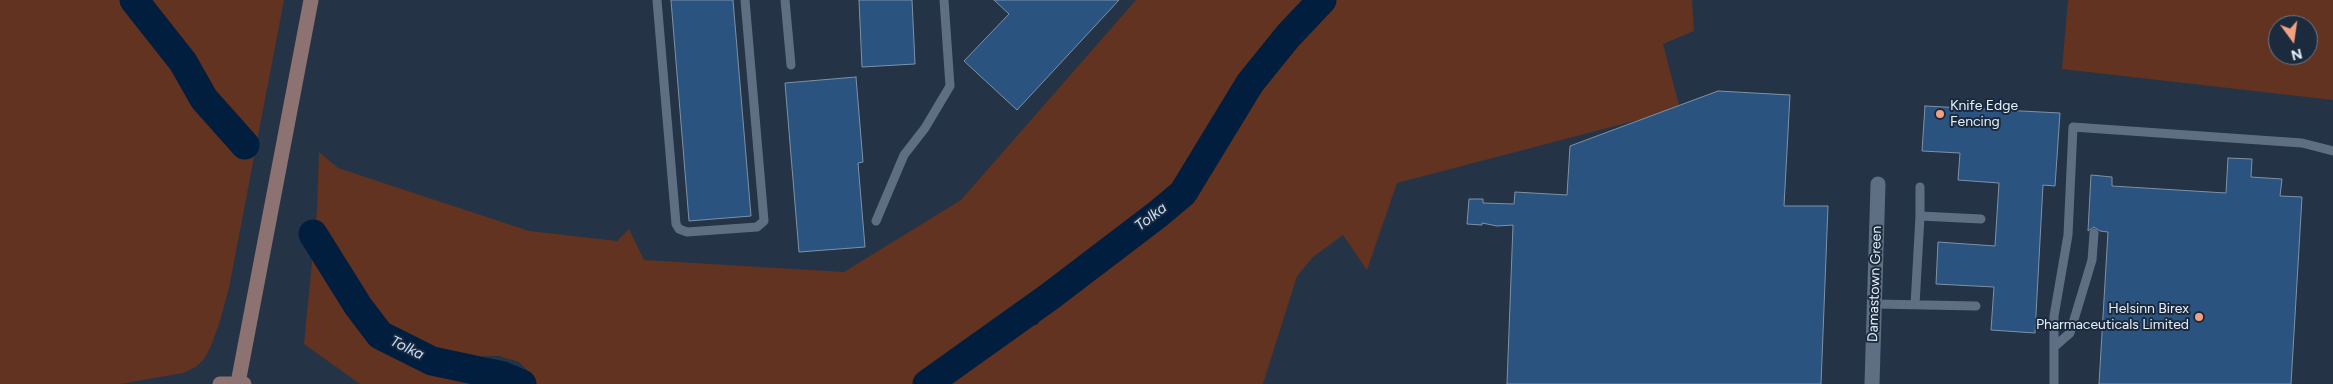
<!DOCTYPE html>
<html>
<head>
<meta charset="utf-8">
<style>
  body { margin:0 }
  #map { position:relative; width:2333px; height:384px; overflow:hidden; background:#243446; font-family:Figtree,sans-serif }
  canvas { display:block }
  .north { position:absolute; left:2268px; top:15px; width:50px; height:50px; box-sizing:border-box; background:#1b2a3c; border:1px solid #6c7989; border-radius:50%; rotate:166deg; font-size:14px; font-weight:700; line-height:20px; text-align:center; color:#e6f0fc }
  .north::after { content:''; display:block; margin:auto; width:18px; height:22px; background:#f2a080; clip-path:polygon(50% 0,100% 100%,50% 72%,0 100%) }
</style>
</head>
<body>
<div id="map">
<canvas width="2333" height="384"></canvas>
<div class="north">N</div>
</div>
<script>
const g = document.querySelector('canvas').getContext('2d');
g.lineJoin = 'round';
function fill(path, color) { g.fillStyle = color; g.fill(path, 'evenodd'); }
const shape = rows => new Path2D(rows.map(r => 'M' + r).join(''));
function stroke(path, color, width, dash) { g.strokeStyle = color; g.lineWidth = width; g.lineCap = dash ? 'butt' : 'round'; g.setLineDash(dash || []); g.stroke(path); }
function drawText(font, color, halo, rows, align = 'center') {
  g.font = font + ' Figtree,sans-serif'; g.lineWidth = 4; g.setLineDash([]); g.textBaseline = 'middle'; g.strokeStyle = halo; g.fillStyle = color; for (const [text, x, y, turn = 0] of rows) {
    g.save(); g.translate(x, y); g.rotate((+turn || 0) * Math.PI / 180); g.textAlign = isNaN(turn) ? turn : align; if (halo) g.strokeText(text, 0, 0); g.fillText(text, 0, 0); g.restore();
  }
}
fill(shape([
  [0,0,284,0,229,288,220,321,211,346,204,359,196,367,183,373,120,384,0,384],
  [1136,0,1316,0,1261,62,1224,110,1197,162,1178,191,1138,224,922,384,360,384,304,344,317,211,319,152,338,168,529,231,617,241,629,229,644,260,844,272,961,200],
  [482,356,499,356,519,362,529,372],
  [1334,0,1692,0,1694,31,1663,44,1680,109,1397,183,1367,270,1343,235,1313,257,1297,276,1263,384,945,384,958,377,1030,325,1140,243,1196,193,1241,109],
  [2068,0,2333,0,2333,100,2062,69],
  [2278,25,2308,25,2308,55,2278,55]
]), '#613320');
stroke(shape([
  [1028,312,1036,322]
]), '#011e3e', 5);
stroke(shape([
  [134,0,183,62,204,99,245,145],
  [313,234,358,306,380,335,432,361,503,376,522,384],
  [927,384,1049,297,1158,214,1183,193,1250,83,1288,36,1322,0]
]), '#011e3e', 29);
const building = shape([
  [671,0,733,0,751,216,689,221,671,0],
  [859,0,912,0,915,64,862,67,859,0],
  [994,0,1119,0,1017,110,964,61,1009,14,994,0],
  [856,77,863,162,858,163,865,247,799,252,785,83,856,77],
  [1718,91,1790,95,1784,206,1828,206,1821,384,1507,384,1513,225,1497,226,1482,223,1482,225,1467,224,1469,199,1483,199,1483,203,1514,204,1515,192,1567,195,1570,146,1718,91],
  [1925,106,2060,113,2055,186,2043,185,2035,333,1991,330,1994,287,1936,284,1938,242,1995,246,1999,183,1958,180,1960,153,1922,151,1925,106],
  [2228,158,2252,159,2251,177,2282,179,2280,196,2302,197,2291,384,2099,384,2108,232,2100,231,2094,227,2088,231,2091,175,2112,177,2112,186,2226,193,2228,158]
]);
fill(building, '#2b5380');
stroke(building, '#7e91a7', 1);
stroke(shape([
  [657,0,676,224,679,229,687,232,757,227,764,221,745,0],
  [785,0,791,65],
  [1920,216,1981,219],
  [876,221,904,155,925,128,950,86,944,0],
  [1876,304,1976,306],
  [1915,305,1920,216,1920,187],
  [2054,347,2070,333,2092,260,2094,233],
  [2054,384,2054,316,2068,235,2073,127,2302,143,2333,151]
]), '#5e6f84', 9);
stroke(shape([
  [1872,384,1878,184]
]), '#5e6f84', 15);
stroke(shape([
  [238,383,311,0],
  [220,384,244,384]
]), '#8c7270', 15);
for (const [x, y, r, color] of [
  [1940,114,5,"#f2a080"],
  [2199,317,5,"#f2a080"]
]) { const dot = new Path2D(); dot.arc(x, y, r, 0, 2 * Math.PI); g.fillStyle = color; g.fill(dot); stroke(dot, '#1b2a3c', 2); }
drawText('14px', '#e6f0fc', '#1b2a3c', [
  ["Knife Edge",1950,106],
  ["Fencing",1950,122],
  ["Helsinn Birex",2189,309,"right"],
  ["Pharmaceuticals Limited",2189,325,"right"]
], 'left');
drawText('14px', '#e6f0fc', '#1b2a3c', [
  ["Damastown Green",1875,284,-88]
]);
drawText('italic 15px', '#c9e0fd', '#1b2a3c', [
  ["Tolka",1151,217,-38],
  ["Tolka",407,348,26]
]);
</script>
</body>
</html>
